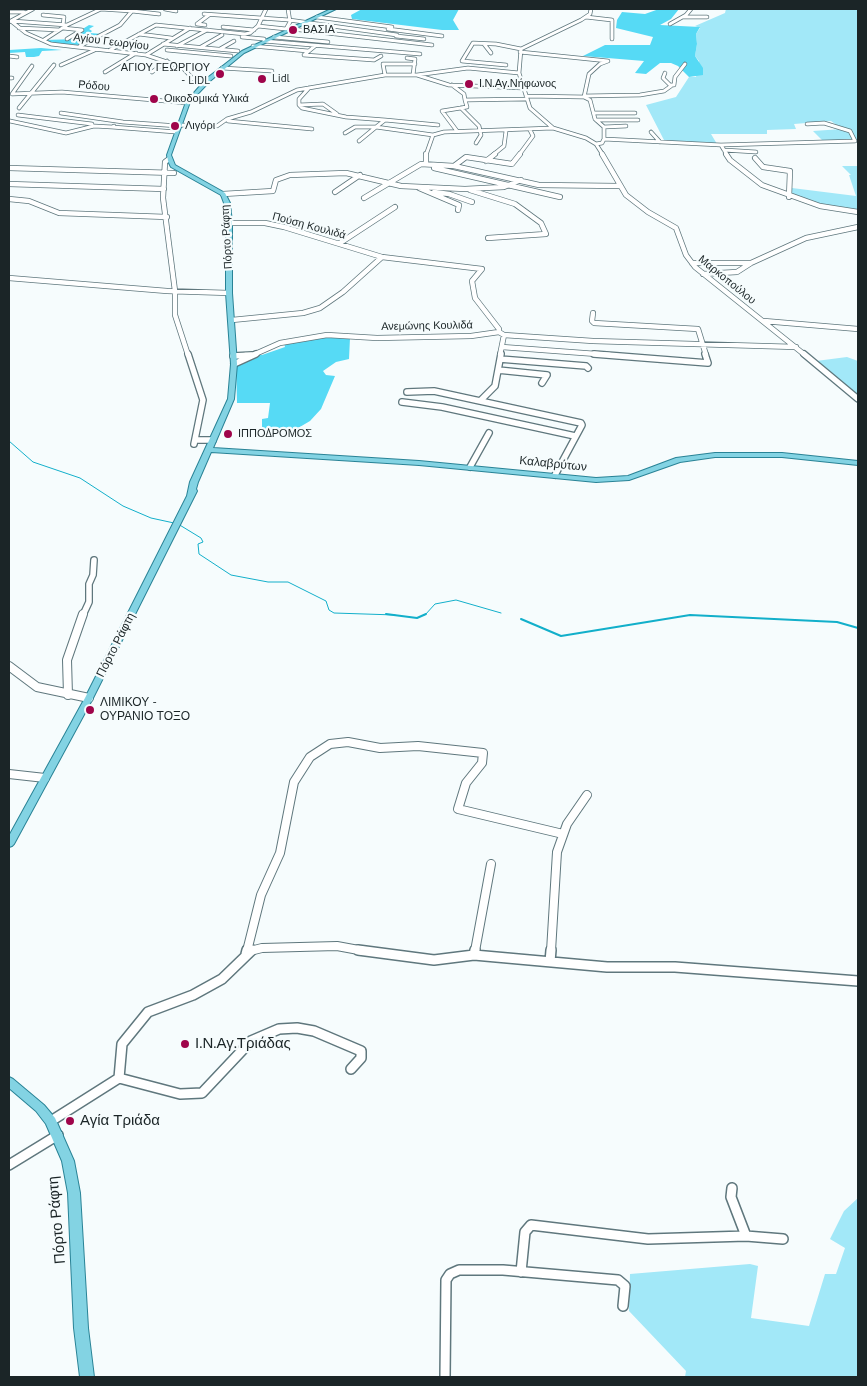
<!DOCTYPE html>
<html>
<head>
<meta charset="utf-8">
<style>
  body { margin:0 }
  #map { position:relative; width:867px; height:1386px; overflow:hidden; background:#f6fcfd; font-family:"PT Sans",sans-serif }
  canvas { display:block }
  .frame { position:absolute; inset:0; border:10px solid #1b2527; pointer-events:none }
</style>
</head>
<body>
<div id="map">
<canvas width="867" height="1386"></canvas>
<div class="frame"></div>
</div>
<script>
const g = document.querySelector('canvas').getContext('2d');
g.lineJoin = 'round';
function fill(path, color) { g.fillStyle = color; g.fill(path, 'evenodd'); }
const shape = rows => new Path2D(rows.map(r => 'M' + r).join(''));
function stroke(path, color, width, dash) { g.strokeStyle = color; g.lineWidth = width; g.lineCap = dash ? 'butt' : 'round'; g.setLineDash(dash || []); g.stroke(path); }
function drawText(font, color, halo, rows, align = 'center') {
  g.font = font + ' "PT Sans",sans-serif'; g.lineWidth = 4.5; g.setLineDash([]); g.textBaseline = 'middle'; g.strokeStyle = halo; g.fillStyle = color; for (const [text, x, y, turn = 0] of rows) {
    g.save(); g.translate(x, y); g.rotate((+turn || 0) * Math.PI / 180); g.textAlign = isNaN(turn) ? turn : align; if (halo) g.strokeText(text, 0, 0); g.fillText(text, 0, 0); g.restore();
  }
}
fill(shape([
  [726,9,858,9,858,141,825,143,813,131,842,129,831,121,794,124,796,129,767,130,767,134,711,134,717,144,665,142,646,105,676,97,689,77,696,77,699,61,695,56,697,44,696,34,700,28,695,26,725,13],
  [842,166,858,166,858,211,831,208,792,197,792,188,856,196,849,175,851,175],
  [847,357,858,361,858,397,816,361],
  [858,1198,858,1377,685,1377,686,1371,629,1311,630,1274,750,1264,758,1266,751,1318,809,1326,825,1274,836,1274,845,1248,830,1239,844,1211]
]), '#a2e8f8');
fill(shape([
  [362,9,459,9,453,20,459,30,442,30,352,19,351,15],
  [659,9,679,9,671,19,660,25,700,27,696,34,697,44,695,56,703,68,703,75,689,77,678,66,671,63,660,63,646,74,635,73,644,61,583,56,605,45,650,45,653,37,616,28,617,20,622,12,645,14],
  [89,25,94,26,89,29,92,31,90,33,102,34,79,45,55,44,46,40,76,39,78,38,70,37],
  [41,48,62,50,42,51,39,56,34,57,26,57,25,52,9,53,9,50],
  [327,336,350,338,349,359,336,362,323,371,326,375,335,376,321,409,310,421,293,431,262,431,262,419,268,418,270,403,237,403,236,364,255,354,262,355,285,347,284,343]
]), '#56daf5');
stroke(shape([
  [9,441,33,462,80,478,123,506,151,518,174,523],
  [178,524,201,538,203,542,198,544,199,554,231,575,268,582,288,582,326,601,329,610,334,613,395,615],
  [425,615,435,604,456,600,501,613]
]), '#12afca', 1);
stroke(shape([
  [386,614,417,618,426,614],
  [521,619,561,636,690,615,837,622,858,628]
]), '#12afca', 2);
const minorFar4 = shape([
  [165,9,176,11],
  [266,9,258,26,286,29,290,22,288,9],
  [591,9,590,14,581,20,521,49,519,73,530,108,553,128,586,138,596,144,603,155],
  [132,11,159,14],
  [9,12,24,12],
  [204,14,289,20,397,35],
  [43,15,64,17,63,25],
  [317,17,392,27],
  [586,17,612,20,612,39],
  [683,17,707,17],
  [11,21,26,33,51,44,146,55,182,67,193,79,208,80],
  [12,21,67,25,44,40],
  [9,22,33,9],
  [670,24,686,15,691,9],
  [67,25,101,9,132,11,120,25,80,46],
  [205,25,197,24,209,15],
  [223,27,254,30],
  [19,28,59,30],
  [63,28,82,30,67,39],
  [292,29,432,45],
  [388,29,442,36],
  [139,34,171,38],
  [396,36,424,39],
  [242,37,264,39],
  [274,37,328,42],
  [264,41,420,54],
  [163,44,238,51],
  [484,44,491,53],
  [177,46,207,30],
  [253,46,308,51],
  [315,46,304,55,374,60,381,56],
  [201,47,222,35],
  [220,49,234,41],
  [110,50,156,25,245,34,250,33,258,26],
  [167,50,231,56],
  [520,52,608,61,600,64,589,74,584,97,526,96],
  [146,55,190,28],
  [9,56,17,57],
  [407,58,415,59,413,75],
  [61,65,97,49],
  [506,65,462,61,473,43,496,44,521,49],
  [32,66,12,94,62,92,188,103],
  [222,68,272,71],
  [105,72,136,53],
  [152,72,167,61],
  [385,75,383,64,415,64],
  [417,75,468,68,519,73],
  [9,78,12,78],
  [452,85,464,94,465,100,526,99],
  [671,85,674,85,675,77,685,64],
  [309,88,299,99,299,105,302,108,346,117,385,120],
  [585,96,640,95,664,91,671,86,663,78,665,73],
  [584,97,590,100,595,119,604,127,604,139],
  [299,105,323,104,337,114],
  [19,108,54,65],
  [461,108,479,126,481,135,476,143],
  [61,113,123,122,178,126],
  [594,113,635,113],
  [18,115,92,124],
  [596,120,638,120],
  [10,121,66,133,94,126,112,127],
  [228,121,312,129],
  [179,125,217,126,227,119,251,112,297,90,385,75,417,75,449,85,523,88],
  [438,125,385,120,376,127,433,135,444,132,553,128],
  [114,126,112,127,176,132],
  [604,127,626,126],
  [457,131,442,111,467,107,465,100],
  [651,132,660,142],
  [345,133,355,127,376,127,359,141],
  [596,144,602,143,604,139,721,145],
  [724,150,756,152],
  [426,155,433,135],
  [493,155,504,146,506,131],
  [519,155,533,136,530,130],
  [727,155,721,145,855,141,850,131,824,123,807,124]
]);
const minorFar3 = shape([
  [426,154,426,163],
  [602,154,626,195,648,212,676,228,686,255,695,267,805,355],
  [726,154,730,160,762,185,820,206,858,212],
  [755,158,763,167,790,171,789,197],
  [169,159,165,162,163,198,175,291,175,315,188,355],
  [486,161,495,154],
  [454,166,466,157,512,164,520,154],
  [9,168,174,173],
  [434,168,560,197],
  [9,184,164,189],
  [419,188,459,205,458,210],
  [470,190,515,204,541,223,546,234,488,238],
  [335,192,360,175],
  [434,192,449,194,472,202],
  [223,194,273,191,276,180,290,175,346,173,401,186,465,189,504,187,521,180],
  [364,198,421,164,454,166,539,185,619,186],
  [9,199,29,201,59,213,167,217],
  [229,223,265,223,284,227,382,257],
  [340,243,395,207],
  [692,263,751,263,737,272,703,274],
  [751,263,806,238,858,227],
  [9,278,167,291,229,293],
  [593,313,592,321,594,323,698,329,706,355],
  [232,320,303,313,320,308,343,292,382,257,482,269,472,281,475,298,499,329,499,332,471,336,377,338,327,335,280,343,253,355],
  [764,321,858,329],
  [499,332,504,335,593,341,796,347],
  [502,347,610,355],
  [245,355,252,355],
  [500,355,504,335]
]);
const minorFar2 = shape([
  [188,354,203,400,194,444],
  [594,354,708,363,705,354],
  [804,354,858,399],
  [233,356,252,355],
  [500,359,586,366,588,368],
  [234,364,256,354],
  [498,370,547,375,542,383],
  [407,392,434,391,581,423,582,425,555,475],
  [481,400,495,386,501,354],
  [402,402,442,407,575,436],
  [195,440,213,440],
  [470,467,489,433],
  [83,615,89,602,89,584,93,575,94,560]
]);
const minorFar1 = shape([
  [9,666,37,687,89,698],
  [68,695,67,660,83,614],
  [9,774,45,778],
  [247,951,261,895,280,853,294,782,310,757,330,744,348,742,380,748,418,746,483,753,482,763,466,783,458,809,563,834],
  [250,951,262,948,337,946,364,951],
  [475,951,491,864],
  [551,951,557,852,567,824,587,795]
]);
const minor = shape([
  [358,950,434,960,474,955,607,967,675,967,858,981],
  [246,954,247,950],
  [474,955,475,950],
  [550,962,551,950],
  [119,1078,180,1094,202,1093,251,1041,279,1029,297,1028,314,1031,361,1051,361,1058,351,1069],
  [51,1121,119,1078,122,1044,148,1012,193,995,222,979,252,950],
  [9,1165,58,1135],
  [732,1188,731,1197,746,1236],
  [521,1272,525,1232,531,1225,648,1239,746,1236,783,1239],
  [445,1377,446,1280,450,1274,459,1270,503,1270,618,1280,625,1286,623,1306]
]);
const major = shape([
  [331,9,336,9,244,53,210,81,190,102,171,155,175,165,225,193,230,203,232,223,232,293,237,364,234,399,213,448,419,461,596,478,628,476,676,458,715,453,782,453,858,461,858,465,782,457,715,457,680,462,629,480,596,482,419,465,211,452,198,482,196,489,197,491,93,698,14,844,12,846,9,847,9,836,85,698,187,496,190,482,228,399,231,364,226,293,226,223,224,203,221,195,171,167,168,161,167,155,186,102,206,79,242,51,331,9],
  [9,1077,13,1079,44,1105,55,1118,74,1161,80,1193,88,1328,94,1377,80,1377,74,1328,68,1193,62,1161,46,1124,36,1111,9,1088,9,1077]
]);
stroke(minorFar4, '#5f777d', 4.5);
stroke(minorFar3, '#5f777d', 6);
stroke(minorFar2, '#5f777d', 8);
stroke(minorFar1, '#5f777d', 10);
stroke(minor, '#5f777d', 12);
stroke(major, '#298396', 2);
stroke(minorFar4, '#fff', 3);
stroke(minorFar3, '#fff', 4.5);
stroke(minorFar2, '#fff', 5.5);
stroke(minorFar1, '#fff', 8);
stroke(minor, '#fff', 9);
fill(major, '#83d3e3');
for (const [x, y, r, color] of [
  [293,30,5,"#9f044a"],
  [220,74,5,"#9f044a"],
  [262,79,5,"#9f044a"],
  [469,84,5,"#9f044a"],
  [154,99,5,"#9f044a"],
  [175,126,5,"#9f044a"],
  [228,434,5,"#9f044a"],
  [90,710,5,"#9f044a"],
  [185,1044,5,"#9f044a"],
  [70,1121,5,"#9f044a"]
]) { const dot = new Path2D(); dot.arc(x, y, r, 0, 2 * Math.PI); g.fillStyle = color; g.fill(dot); stroke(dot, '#f6fcfd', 2); }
drawText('11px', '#1b2527', '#f6fcfd', [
  ["ΒΑΣΙΑ",303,30],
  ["ΑΓΙΟΥ ΓΕΩΡΓΙΟΥ",210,68,"right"],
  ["- LIDL",210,81,"right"],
  ["Lidl",272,79],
  ["Ι.Ν.Αγ.Νήφωνος",479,84],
  ["Οικοδομικά Υλικά",164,99],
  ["Λιγόρι",185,126],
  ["ΙΠΠΟΔΡΟΜΟΣ",238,434]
], 'left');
drawText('11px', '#1b2527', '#f6fcfd', [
  ["Αγίου Γεωργίου",111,42,7],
  ["Ρόδου",94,86,5],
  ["Πούση Κουλιδά",309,226,15],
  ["Πόρτο Ράφτη",227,237,-93],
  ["Μαρκοπούλου",727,280,39],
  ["Ανεμώνης Κουλιδά",427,326,-1]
]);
drawText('12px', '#1b2527', '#f6fcfd', [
  ["Καλαβρύτων",553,464,6],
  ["Πόρτο Ράφτη",116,645,-63]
]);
drawText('12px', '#1b2527', '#f6fcfd', [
  ["ΛΙΜΙΚΟΥ -",100,703],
  ["ΟΥΡΑΝΙΟ ΤΟΞΟ",100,717]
], 'left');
drawText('15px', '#1b2527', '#f6fcfd', [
  ["Ι.Ν.Αγ.Τριάδας",195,1044],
  ["Αγία Τριάδα",80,1121]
], 'left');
drawText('15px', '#1b2527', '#f6fcfd', [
  ["Πόρτο Ράφτη",57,1220,-95]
]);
</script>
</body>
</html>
